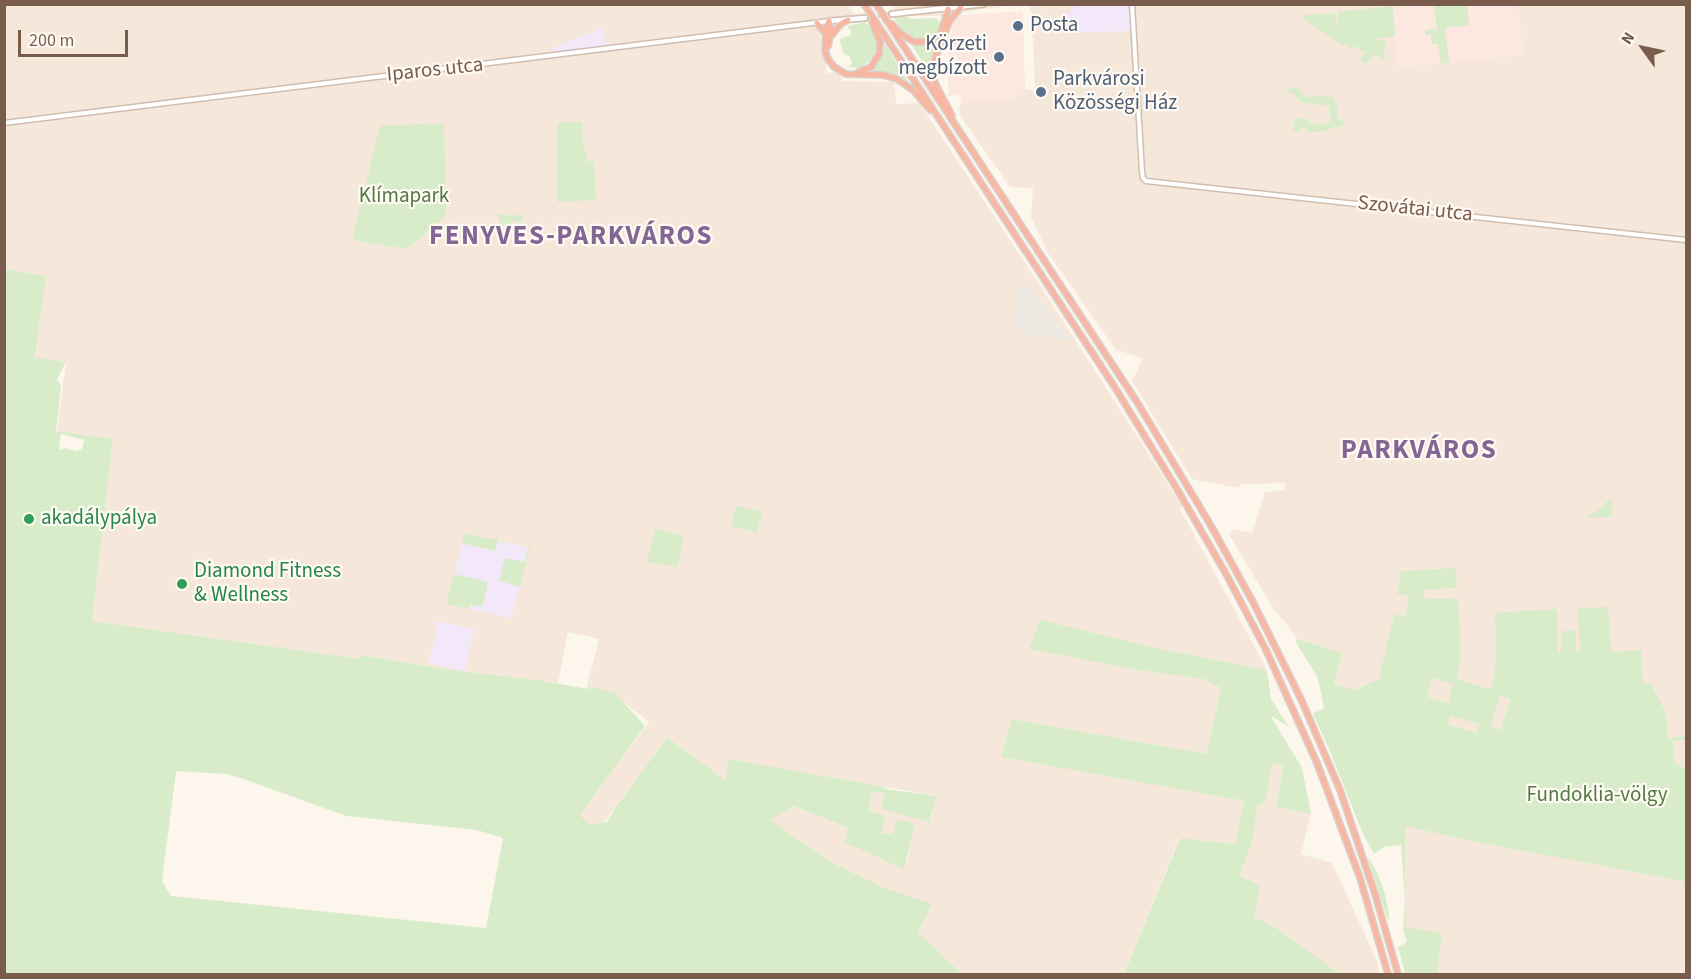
<!DOCTYPE html>
<html>
<head>
<meta charset="utf-8">
<style>
  body { margin:0 }
  #map { position:relative; width:1691px; height:979px; overflow:hidden; background:#fdf6ec; font-family:"Source Sans 3",sans-serif }
  canvas { display:block }
  .frame { position:absolute; inset:0; border:6px solid #7a5c4d; pointer-events:none }
  .north { position:absolute; left:1613px; top:18px; width:60px; height:60px; -webkit-text-stroke:4px #fffaf3; paint-order:stroke; rotate:303deg; font-size:16px; font-weight:700; line-height:24px; text-align:center; color:#7a5c4d }
  .north::after { content:''; display:block; margin:auto; width:21px; height:27px; background:#7a5c4d; clip-path:polygon(50% 0,100% 100%,50% 72%,0 100%) }
  .scale { position:absolute; left:18px; top:30px; width:110px; height:27px; box-sizing:border-box; border:3px solid #7a5c4d; border-top:0; padding-left:8px; font-size:18px; line-height:21px; white-space:nowrap; color:#7a5c4d; -webkit-text-stroke:4px #fffaf3; paint-order:stroke }
</style>
</head>
<body>
<div id="map">
<canvas width="1691" height="979"></canvas>
<div class="frame"></div>
<div class="north">N</div>
<div class="scale">200 m</div>
</div>
<script>
const g = document.querySelector('canvas').getContext('2d');
g.lineJoin = 'round';
function fill(path, color) { g.fillStyle = color; g.fill(path, 'evenodd'); }
const shape = rows => new Path2D(rows.map(r => 'M' + r).join(''));
function stroke(path, color, width, dash) { g.strokeStyle = color; g.lineWidth = width; g.lineCap = dash ? 'butt' : 'round'; g.setLineDash(dash || []); g.stroke(path); }
function drawText(font, color, halo, rows, align = 'center') {
  g.font = font + ' "Source Sans 3",sans-serif'; g.lineWidth = 4.5; g.setLineDash([]); g.textBaseline = 'middle'; g.strokeStyle = halo; g.fillStyle = color; for (const [text, x, y, turn = 0] of rows) {
    g.save(); g.translate(x, y); g.rotate((+turn || 0) * Math.PI / 180); g.textAlign = isNaN(turn) ? turn : align; if (halo) g.strokeText(text, 0, 0); g.fillText(text, 0, 0); g.restore();
  }
}
fill(shape([
  [5,5,848,5,855,14,819,26,827,73,840,72,842,81,894,82,896,104,919,103,1035,278,1182,506,1180,509,1267,670,1155,648,1135,668,1204,679,1221,687,1206,754,1012,719,1001,757,1244,801,1235,844,1179,838,1124,974,962,974,918,932,932,904,883,887,829,861,769,820,792,806,850,828,844,842,907,862,915,824,893,836,882,833,869,811,872,791,884,793,881,808,930,821,937,796,729,760,725,780,667,737,590,841,580,815,649,722,615,695,614,692,587,686,599,639,568,632,558,683,458,671,362,655,361,659,92,621,113,440,57,431,66,362,35,358,46,276,5,269],
  [893,5,1017,5,962,12,956,16,899,16],
  [1030,5,1686,5,1686,736,1668,738,1666,712,1649,682,1645,684,1642,676,1641,651,1610,652,1608,607,1580,651,1576,652,1576,630,1561,631,1562,653,1558,653,1496,613,1496,654,1494,678,1490,689,1456,679,1461,659,1457,598,1425,599,1424,590,1457,588,1456,569,1398,594,1409,596,1405,617,1394,615,1380,679,1355,690,1334,684,1342,653,1298,639,1271,605,1230,536,1232,529,1252,533,1265,492,1285,490,1285,483,1241,484,1238,488,1192,479,1132,381,1143,358,1116,350,1048,253,1031,217,1033,188,1010,187,961,117,959,109,962,100,1008,100,1014,99,1025,89,1035,91,1033,38],
  [1432,678,1454,684,1448,704,1427,698],
  [1500,696,1510,699,1500,730,1491,727],
  [1450,716,1480,724,1477,733,1447,725],
  [1673,740,1686,740,1686,768,1675,764],
  [1272,763,1283,765,1276,806,1311,814,1301,854,1332,863,1377,961,1379,974,1340,974,1275,927,1254,917,1238,876,1252,843,1258,803,1265,804],
  [1405,826,1461,839,1686,882,1686,974,1437,974,1442,933,1406,927]
]), '#f5e8da');
fill(shape([
  [1392,5,1518,5,1524,55,1399,68],
  [1023,11,1025,89,1014,99,996,101,968,102,961,99,956,94,948,97,949,39,954,23,960,15]
]), '#fde8e0');
fill(shape([
  [1024,280,1068,337,1067,341,1017,332,1014,328,1019,287]
]), '#efe9e4');
fill(shape([
  [1077,5,1129,5,1130,31,1060,33,1062,18],
  [602,28,607,46,554,52,553,48],
  [464,534,530,548,511,618,450,605,447,602],
  [438,621,474,629,465,671,429,664]
]), '#f3e8fa');
fill(shape([
  [1434,5,1467,5,1469,25,1445,28,1449,63,1441,64,1438,44,1432,44,1431,34,1427,36,1424,31,1435,28,1436,32,1431,33,1437,33],
  [1393,6,1395,36,1372,40,1385,40,1384,61,1375,54,1366,64,1360,60,1365,52,1354,46,1351,48,1345,44,1342,45,1304,19,1305,15,1334,13,1339,28,1338,12],
  [894,17,905,17,913,19,936,18,942,24,940,30,931,39,914,39,901,29],
  [865,22,869,25,876,40,874,57,861,68,844,67,850,66,852,63,850,57,844,54,840,42,841,38,849,36,852,32,847,26],
  [939,40,931,62,929,73,910,42,923,45],
  [882,43,884,43,911,85,898,78,869,72,876,66,881,58],
  [1294,87,1299,89,1302,94,1307,97,1327,96,1333,98,1338,110,1337,119,1343,119,1344,125,1320,132,1309,132,1303,127,1298,132,1295,132,1293,129,1295,118,1306,119,1312,124,1329,123,1331,119,1329,106,1300,102,1294,93,1289,93,1287,90],
  [557,122,582,122,583,144,587,155,586,161,594,161,596,200,557,202],
  [444,123,446,216,407,249,356,241,353,236,380,126],
  [498,214,512,216,521,214,523,217,521,220,522,234,519,234,517,221,513,221,508,227,504,226,500,224],
  [5,269,46,276,35,357,66,362,57,379,61,386,56,431,113,439,92,621,361,659,362,655,458,671,537,680,588,689,587,686,614,692,645,726,580,815,589,825,607,822,613,811,667,737,725,780,729,759,879,786,885,787,885,789,937,796,929,822,881,809,884,793,872,792,869,811,885,816,882,833,893,835,897,819,915,824,904,869,844,842,849,828,793,806,770,820,829,861,883,887,932,904,918,932,962,974,5,974],
  [61,434,84,440,82,449,76,451,64,448,60,450,59,445],
  [176,771,226,774,244,779,346,816,477,830,503,838,486,928,171,896,162,881],
  [1612,497,1611,517,1587,518,1587,516,1596,512],
  [736,506,762,512,757,532,731,526],
  [655,529,684,536,677,567,647,562],
  [464,534,498,540,495,551,462,543],
  [528,548,530,548,520,587,499,581,505,558,524,562],
  [1456,568,1457,588,1424,590,1425,599,1458,598,1461,659,1456,679,1490,689,1494,678,1496,654,1495,613,1557,609,1558,652,1561,653,1561,631,1576,630,1576,651,1580,651,1577,608,1608,607,1611,652,1641,650,1642,676,1645,684,1650,682,1666,712,1668,738,1686,736,1686,740,1673,741,1675,764,1686,768,1686,882,1461,839,1405,826,1406,927,1442,933,1437,974,1405,974,1398,947,1407,942,1403,929,1405,901,1401,845,1384,847,1374,854,1363,834,1330,751,1313,714,1324,708,1318,678,1295,641,1298,639,1342,653,1334,684,1355,690,1379,679,1394,614,1405,617,1409,596,1397,594,1401,571],
  [1432,678,1453,684,1448,703,1427,697],
  [1500,696,1510,699,1500,730,1491,726],
  [1450,716,1479,724,1477,733,1448,725],
  [454,574,488,582,482,607,471,605,469,609,450,605,447,602],
  [1040,620,1155,648,1267,670,1271,699,1289,727,1270,715,1302,768,1311,814,1276,806,1283,766,1272,763,1265,804,1258,804,1252,843,1239,876,1260,886,1254,917,1275,927,1340,974,1124,974,1180,838,1235,844,1244,801,1001,757,1012,719,1206,754,1221,688,1204,679,1139,670,1029,649],
  [1367,856,1375,868,1384,891,1389,913,1389,919,1388,920]
]), '#d8ecc9');
stroke(shape([
  [865,18,892,14]
]), '#dcd0c4', 4.5, [4.5, 2]);
const tertiary = shape([
  [1132,4,1142,171,1143,178,1146,181,1686,240],
  [4,123,829,21]
]);
const secondary = shape([
  [892,14,984,4],
  [829,21,865,18]
]);
const motorway = shape([
  [864,4,1114,386,1177,489,1225,572,1266,650,1317,763,1360,878,1388,974],
  [876,4,1137,402,1210,524,1253,602,1301,699,1340,790,1375,894,1398,974],
  [829,21,826,29,825,50,828,59,834,67,846,74,883,75,897,79,913,90,930,110],
  [817,23,825,33],
  [892,24,900,33,914,42,932,41,941,33,948,9],
  [831,36,841,24,848,20],
  [828,46,831,32,829,21],
  [859,72,871,67,879,54,880,42,872,22],
  [952,116,935,83,932,67,949,22,961,7]
]);
stroke(tertiary, '#d1beb0', 7);
stroke(secondary, '#d6c0b0', 8);
stroke(motorway, '#dad1cd', 8);
stroke(tertiary, '#fff', 4);
stroke(secondary, '#fff', 4.5);
stroke(motorway, '#f7b7a3', 5);
for (const [x, y, r, color] of [
  [1018,26,6,"#5c6f8a"],
  [999,57,6,"#5c6f8a"],
  [1041,92,6,"#5c6f8a"],
  [29,519,6,"#2e9e5b"],
  [182,584,6,"#2e9e5b"]
]) { const dot = new Path2D(); dot.arc(x, y, r, 0, 2 * Math.PI); g.fillStyle = color; g.fill(dot); stroke(dot, '#fffaf3', 2); }
drawText('21px', '#4e5e75', '#fffaf3', [
  ["Posta",1030,26],
  ["Körzeti",987,45,"right"],
  ["megbízott",987,69,"right"],
  ["Parkvárosi",1053,80],
  ["Közösségi Ház",1053,104]
], 'left');
drawText('21px', '#7a5c4d', '#fffaf3', [
  ["Iparos utca",435,71,-6],
  ["Szovátai utca",1415,210,6]
]);
drawText('21px', '#537a41', '#fffaf3', [
  ["Klímapark",404,197],
  ["Fundoklia-völgy",1597,796]
]);
drawText('21px', '#27864d', '#fffaf3', [
  ["akadálypálya",41,519],
  ["Diamond Fitness",194,572],
  ["& Wellness",194,596]
], 'left');
g.letterSpacing = '1.5px';
drawText('bold 27px', '#846695', '#fffaf3', [
  ["FENYVES-PARKVÁROS",571,238],
  ["PARKVÁROS",1419,452]
]);
g.letterSpacing = '0px';
</script>
</body>
</html>
